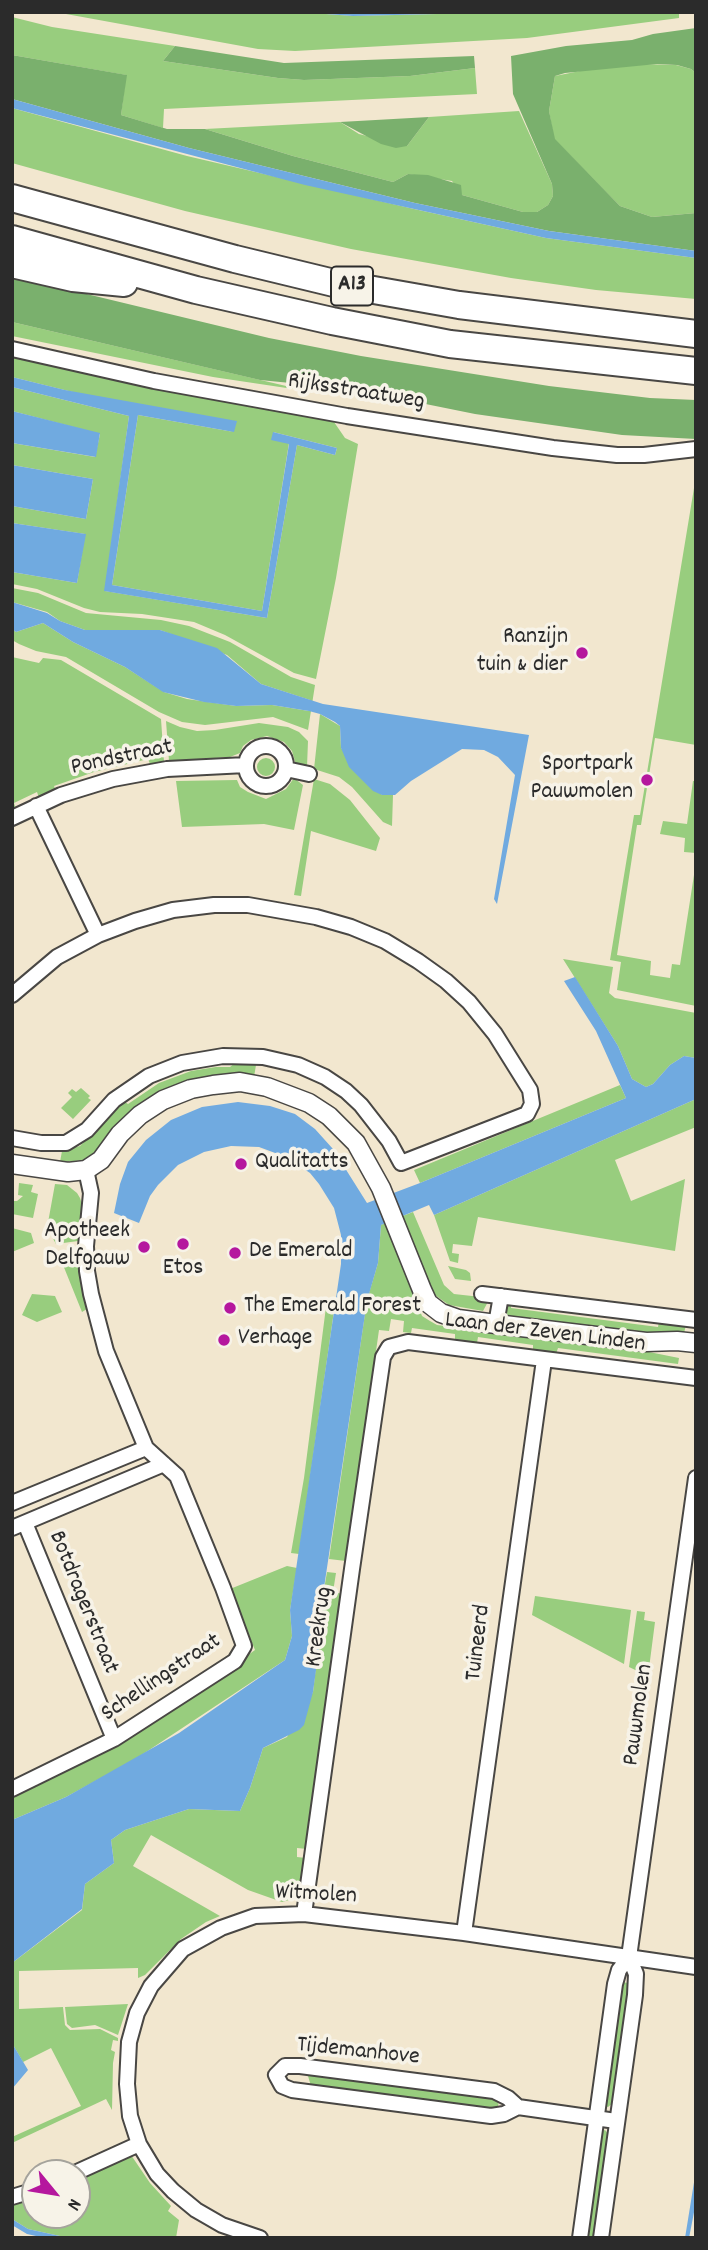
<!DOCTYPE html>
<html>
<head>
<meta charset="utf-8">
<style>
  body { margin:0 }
  #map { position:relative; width:708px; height:2250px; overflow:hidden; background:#f2e7cf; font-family:Dekko,sans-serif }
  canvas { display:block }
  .frame { position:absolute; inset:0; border:14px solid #2b2b2b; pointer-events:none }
  .north { position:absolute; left:21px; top:2159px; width:70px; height:70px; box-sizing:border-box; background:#f7f3e8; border:2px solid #a5a39c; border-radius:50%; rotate:120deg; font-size:19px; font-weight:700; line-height:28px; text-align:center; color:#2b2b2b }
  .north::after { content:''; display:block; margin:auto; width:24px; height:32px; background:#b5179e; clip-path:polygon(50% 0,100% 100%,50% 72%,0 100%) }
</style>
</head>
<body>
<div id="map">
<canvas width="708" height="2250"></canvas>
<div class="frame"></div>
<div class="north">N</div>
</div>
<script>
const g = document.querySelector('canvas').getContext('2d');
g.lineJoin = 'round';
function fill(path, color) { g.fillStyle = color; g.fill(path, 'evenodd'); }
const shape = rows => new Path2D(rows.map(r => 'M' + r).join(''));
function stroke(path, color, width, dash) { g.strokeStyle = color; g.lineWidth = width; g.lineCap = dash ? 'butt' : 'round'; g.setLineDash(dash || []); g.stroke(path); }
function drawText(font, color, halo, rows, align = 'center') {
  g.font = font + ' Dekko,sans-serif'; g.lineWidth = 7; g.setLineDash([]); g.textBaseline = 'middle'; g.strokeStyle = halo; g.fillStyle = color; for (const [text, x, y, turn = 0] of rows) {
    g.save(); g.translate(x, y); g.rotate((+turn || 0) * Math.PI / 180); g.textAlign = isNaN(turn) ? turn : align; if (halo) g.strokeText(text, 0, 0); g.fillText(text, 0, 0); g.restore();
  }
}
fill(shape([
  [55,12,299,12,353,16,520,12,679,12,679,18,527,38,295,51,258,49],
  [12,17,52,27,175,46,163,61,278,78,304,80,410,76,475,68,477,94,164,109,163,128,121,115,126,75,12,55],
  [642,64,676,65,691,69,696,73,696,213,652,217,620,206,554,139,549,111,555,76,590,69],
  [12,108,187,156,414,209,546,238,696,258,696,299,596,290,511,278,351,249,185,211,12,163],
  [519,111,552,184,553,196,548,205,537,212,523,212,462,195,452,181,408,174,393,182,293,156,205,129,340,122,359,134,407,146,429,117],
  [12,322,299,389,300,390,213,377,12,336],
  [12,357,93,375,334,422,345,438,358,444,336,578,316,679,294,673,225,635,194,622,142,614,100,612,84,608,37,589,12,584,12,572,77,583,85,534,12,523,12,506,86,519,93,479,12,465,12,443,95,457,100,434,12,411,12,387,129,416,105,591,267,618,297,445,335,455,337,448,273,432,289,443,262,611,112,585,138,415,234,432,12,377],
  [694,488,696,489,696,745,655,738,641,825,637,825,617,955,651,961,650,975,670,978,672,964,680,965,696,862,696,1006,617,990,621,962,610,960,634,815,640,815],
  [12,588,38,593,86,613,161,620,189,626,230,642,291,677,315,685,308,730,273,717,205,725,182,722,159,712,66,657,36,651,19,644,12,640,12,629,16,632,43,623,73,642,125,667,164,692,187,699,236,706,272,705,309,711,310,700,261,684,227,655,160,630,85,630,60,621,47,612,12,602],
  [12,657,39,663,43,658,61,660,161,719,164,762,150,764,148,759,94,772,54,786,56,791,39,798,37,792,14,803,16,809,12,811],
  [320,714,340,726,341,748,382,795,393,795,392,826,383,822,352,787,339,777,314,769],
  [166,721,180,727,197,731,215,730,259,723,288,727,299,732,308,741,307,767,296,765,292,751,284,742,267,736,251,740,243,746,240,753,230,757,169,761],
  '257 767a9 9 0 1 1 18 0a9 9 0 1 1-18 0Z',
  [294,778,303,785,294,830,264,824,182,827,176,781,237,780,240,787,248,792,266,799,286,789],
  [314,779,330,784,350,800,380,838,376,851,311,831,301,896,294,895],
  [693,781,696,781,696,853,684,852,685,838,660,834,663,821,687,824],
  [563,959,613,967,609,993,615,998,696,1013,696,1058,684,1056,670,1065,653,1084,646,1087,632,1079,618,1046],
  [235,1063,256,1065,254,1077,213,1075,195,1079,132,1111,87,1160,60,1162,62,1151,80,1146,121,1103,125,1102,128,1104,159,1083,191,1071,216,1067,230,1067],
  [620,1085,626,1098,420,1183,414,1170],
  [81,1088,90,1096,88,1098,91,1100,73,1119,61,1108,72,1097,68,1093,72,1089,76,1092],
  [696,1099,696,1127,615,1160,631,1201,685,1179,675,1251,478,1217,472,1246,453,1244,452,1253,459,1254,458,1263,450,1261,434,1215],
  [19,1183,33,1185,31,1192,38,1194,33,1218,12,1214,12,1201,17,1201,23,1196,18,1195],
  [55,1184,67,1185,77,1193,80,1198,82,1204,78,1241,56,1244,47,1228],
  [413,1212,444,1285,454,1294,490,1298,483,1311,449,1305,432,1293,400,1217],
  [385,1223,422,1316,430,1321,437,1325,649,1352,679,1358,678,1364,558,1348,556,1354,533,1350,533,1345,478,1337,477,1343,455,1340,455,1334,412,1328,411,1333,403,1332,404,1321,391,1319,389,1331,379,1330,346,1561,329,1559,367,1300,378,1263,381,1225],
  [12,1228,31,1233,34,1243,12,1252],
  [67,1255,78,1255,87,1309,82,1312,61,1260],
  [448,1266,466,1270,470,1273,471,1281,455,1279],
  [32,1294,55,1296,62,1312,37,1322,22,1315],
  [507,1301,511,1302,511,1308,658,1327,659,1321,686,1325,684,1333,647,1336,506,1316],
  [326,1307,334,1311,299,1554,291,1553,304,1478],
  [287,1566,297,1568,290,1610,292,1636,285,1660,134,1760,66,1797,12,1820,12,1795,223,1673,255,1650,230,1589],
  [327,1572,336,1573,333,1592,343,1594,307,1849,297,1848,297,1857,306,1858,302,1883,297,1883,296,1894,293,1899,282,1902,248,1890,151,1835,133,1866,220,1916,206,1922,181,1939,145,1975,138,1978,138,1968,19,1971,19,2009,63,2007,65,2025,70,2030,100,2029,118,2038,118,2041,113,2040,111,2050,115,2052,113,2063,112,2110,106,2099,12,2143,12,2137,81,2106,51,2048,23,2062,12,2043,12,1963,82,1910,85,1884,114,1863,111,1840,125,1830,189,1809,240,1811,250,1788,263,1748,287,1737,313,1692,323,1608,322,1601],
  [535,1596,631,1610,624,1664,532,1615],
  [637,1611,645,1612,644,1620,655,1622,648,1676,629,1667],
  [619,1982,630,1983,613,2103,608,2107,605,2106],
  [128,2004,118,2035,95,2025,72,2028,67,2024,65,2007],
  [313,2072,495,2095,499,2099,498,2107,493,2110,311,2086,308,2076],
  [605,2130,609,2135,595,2238,585,2238,602,2131],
  [131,2155,150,2183,171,2206,168,2211,179,2220,176,2238,69,2238,28,2229,12,2219,12,2205,35,2197,35,2215,77,2215,77,2177,121,2157]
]), '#98cd7e');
fill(shape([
  [696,28,696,73,691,69,677,65,657,64,565,73,555,76,549,111,555,139,620,206,652,217,696,213,696,251,549,231,415,203,189,148,12,99,12,55,127,75,121,115,167,129,205,129,293,156,393,182,408,174,428,175,461,185,462,195,523,212,537,212,548,205,553,196,552,184,513,94,511,56,566,46,632,40,653,34],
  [175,46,284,63,474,56,475,68,410,76,304,80,278,78,163,61],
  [429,117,407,146,396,148,381,144,340,122],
  [12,276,269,338,361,356,549,386,650,398,696,400,696,439,622,435,475,414,391,397,321,386,260,380,12,322]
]), '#7ab06d');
fill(shape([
  [299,12,520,12,353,16],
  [12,99,189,148,415,203,549,231,696,251,696,258,546,238,305,185,12,108],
  [12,377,65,390,237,421,234,432,138,415,112,585,262,611,289,444,271,440,273,432,337,448,335,455,297,445,267,618,104,591,129,416,12,387],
  [12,411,100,433,96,457,12,443],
  [12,465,93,479,86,519,12,506],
  [12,523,86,534,77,583,12,572],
  [12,602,47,613,60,621,85,630,160,630,217,648,261,684,323,704,529,735,497,904,494,899,515,775,498,757,484,750,462,749,411,781,395,795,382,795,373,791,349,767,341,748,340,726,335,722,320,714,309,711,272,705,236,706,204,702,163,692,125,667,73,642,43,623,16,632,12,629],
  [575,977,618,1046,632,1079,646,1087,653,1084,670,1065,684,1056,696,1058,696,1099,434,1215,429,1205,381,1225,378,1263,367,1301,322,1601,323,1619,313,1692,304,1725,299,1730,263,1748,250,1788,240,1811,189,1809,125,1830,111,1840,114,1863,85,1884,82,1909,12,1963,12,1820,66,1797,179,1733,285,1660,292,1636,290,1610,341,1264,341,1235,334,1208,319,1184,310,1173,286,1157,259,1147,231,1146,204,1152,178,1165,158,1185,150,1196,139,1223,114,1213,120,1184,128,1162,146,1140,171,1120,202,1107,238,1102,270,1106,295,1114,315,1129,333,1149,367,1203,420,1183,626,1098,596,1031,564,981],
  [12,2043,28,2070,12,2089],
  [696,2170,696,2202,689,2238,685,2238],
  [12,2219,28,2229,69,2238,45,2238,27,2234,12,2225]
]), '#70aae0');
const minor = shape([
  [12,349,154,381,347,416,553,448,617,455,644,455,696,449],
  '246 766a20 20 0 1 1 40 0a20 20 0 1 1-40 0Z',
  [286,769,309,774],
  [36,806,98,935],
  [12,818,61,795,113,779,167,769,246,765],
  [12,995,57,957,98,935,135,921,173,910,214,905,248,905,316,917,351,927,385,941,418,961,446,981,469,1002,495,1034,530,1090,532,1104,527,1114,401,1163,389,1141,361,1105,346,1091,325,1077,298,1065,263,1057,223,1056,182,1063,149,1076,114,1100,87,1130,66,1143,41,1143,12,1138],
  [482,1294,696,1320],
  [496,1324,501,1296],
  [12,1503,146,1448],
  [25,1523,114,1739],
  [12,1528,164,1464],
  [12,1789,114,1739,235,1661,244,1646,223,1588,177,1476,146,1448,106,1351,91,1294,87,1271,86,1246,91,1193,86,1170],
  [304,1914,352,1569,383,1357,389,1347,408,1342,696,1378],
  [464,1933,544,1360],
  [518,2107,508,2098,494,2091,300,2066,285,2066,276,2075,282,2086,292,2090,491,2116,504,2114,518,2107,616,2121],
  [75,2173,139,2144],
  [12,2197,35,2190],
  [260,2238,222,2225,196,2210,173,2191,157,2174,139,2144,130,2116,127,2084,129,2042,137,2013,151,1986,183,1949,221,1928,255,1916,304,1914,464,1933,696,1967],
  [580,2238,615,1984,619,1970,629,1957,696,1478],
  [601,2238,635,1995,636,1974,629,1957]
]);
const tertiary = shape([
  [12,1164,68,1172,86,1170,101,1160,120,1134,140,1115,163,1100,191,1089,213,1085,240,1082,267,1087,309,1103,329,1116,356,1143,381,1188,422,1290,428,1303,441,1313,458,1319,496,1324,646,1342,677,1341,696,1343]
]);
const motorway = shape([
  [12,198,235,259,334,283,459,305,696,334],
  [12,239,196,290,332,321,450,344,696,371],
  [12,264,73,278,124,283]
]);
stroke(minor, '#494744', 18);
stroke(tertiary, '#494744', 21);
stroke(motorway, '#494744', 30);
stroke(minor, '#fff', 14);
stroke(tertiary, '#fff', 18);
stroke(motorway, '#fff', 26);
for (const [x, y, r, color] of [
  [582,653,7,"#b5179e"],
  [647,780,7,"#b5179e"],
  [241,1164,7,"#b5179e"],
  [183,1244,7,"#b5179e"],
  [144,1247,7,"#b5179e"],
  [235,1253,7,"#b5179e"],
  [230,1308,7,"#b5179e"],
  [224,1340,7,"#b5179e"]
]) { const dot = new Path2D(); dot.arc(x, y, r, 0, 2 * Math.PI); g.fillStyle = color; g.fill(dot); stroke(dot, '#f7f3e8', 2.5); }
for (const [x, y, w] of [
  [352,286,42]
]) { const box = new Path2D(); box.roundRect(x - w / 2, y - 19.5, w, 39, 5); g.fillStyle = '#f7f3e8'; g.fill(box); stroke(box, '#2b2b2b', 2); }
drawText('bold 23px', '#2b2b2b', null, [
  ["A13",352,286]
]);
drawText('24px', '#2b2b2b', '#f7f3e8', [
  ["Rijksstraatweg",356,393,9],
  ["Pondstraat",122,759,-12],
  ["Laan der Zeven Linden",545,1334,7],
  ["Botdragerstraat",82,1603,68],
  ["Kreekrug",321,1627,-82],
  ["Tuineerd",480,1643,-83],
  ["Schellingstraat",162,1679,-34],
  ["Pauwmolen",640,1715,-82],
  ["Witmolen",316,1896,3],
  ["Tijdemanhove",358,2053,6]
]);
drawText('24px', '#2b2b2b', '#f7f3e8', [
  ["Ranzijn",568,639,"right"],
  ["tuin & dier",568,667,"right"],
  ["Sportpark",633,766,"right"],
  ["Pauwmolen",633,794,"right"],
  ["Qualitatts",255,1164],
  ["Apotheek",130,1233,"right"],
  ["Delfgauw",130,1261,"right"],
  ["De Emerald",249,1253],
  ["Etos",183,1270,"center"],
  ["The Emerald Forest",244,1308],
  ["Verhage",238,1340]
], 'left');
</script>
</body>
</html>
